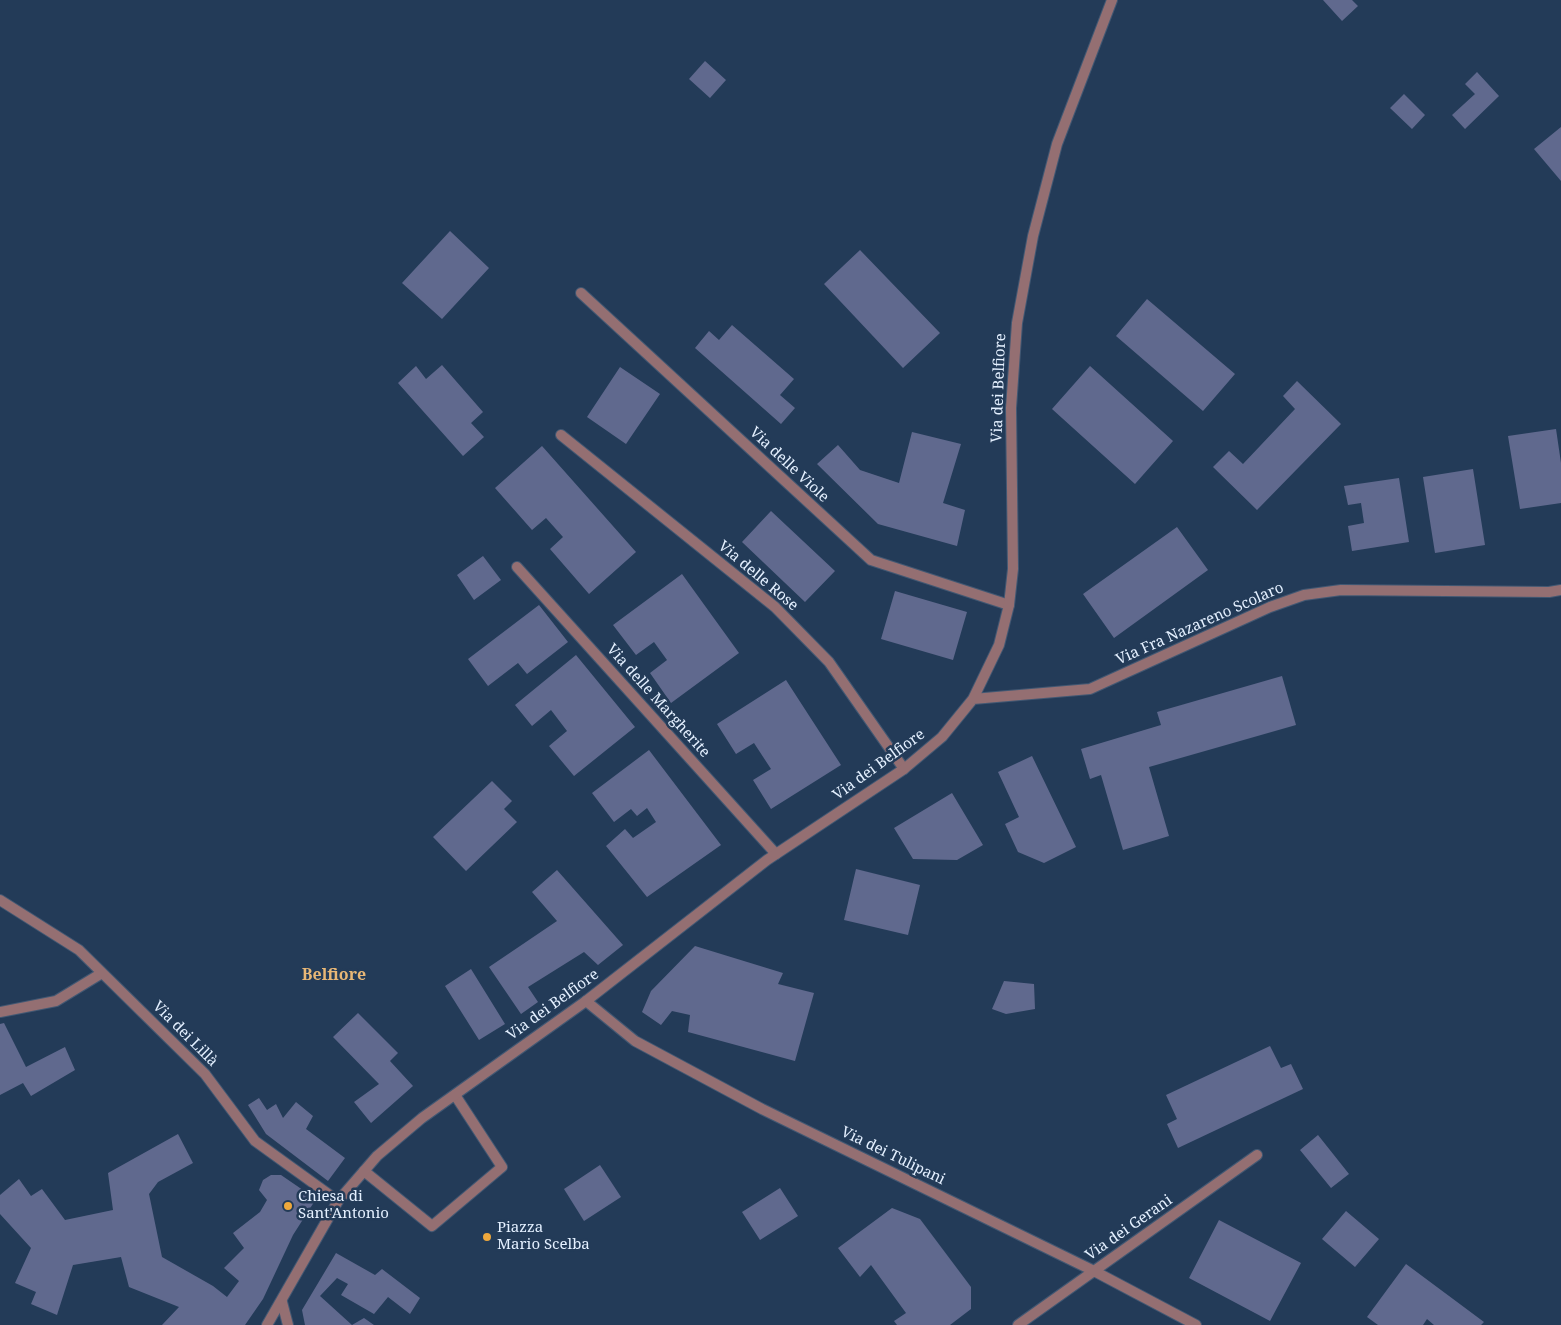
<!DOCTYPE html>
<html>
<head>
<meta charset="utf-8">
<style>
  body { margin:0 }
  canvas { display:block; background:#233b58 }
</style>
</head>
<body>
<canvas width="1561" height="1325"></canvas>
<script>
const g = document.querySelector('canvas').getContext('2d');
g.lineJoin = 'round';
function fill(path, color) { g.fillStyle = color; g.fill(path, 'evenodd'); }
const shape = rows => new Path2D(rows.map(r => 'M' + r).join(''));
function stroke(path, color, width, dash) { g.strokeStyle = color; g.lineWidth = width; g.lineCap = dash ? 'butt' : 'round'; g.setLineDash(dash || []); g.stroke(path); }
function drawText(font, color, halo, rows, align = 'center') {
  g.font = font + ' "Noto Serif",serif'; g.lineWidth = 5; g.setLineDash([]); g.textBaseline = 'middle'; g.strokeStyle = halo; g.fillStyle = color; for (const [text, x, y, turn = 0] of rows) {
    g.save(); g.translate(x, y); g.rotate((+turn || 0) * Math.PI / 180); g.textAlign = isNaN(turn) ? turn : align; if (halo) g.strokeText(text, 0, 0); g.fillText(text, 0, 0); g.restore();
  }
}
fill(shape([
  [1323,0,1352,0,1358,6,1342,21],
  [705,61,726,80,710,98,689,79],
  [1477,72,1499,96,1465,129,1452,115,1475,94,1465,84],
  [1404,94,1425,115,1412,129,1390,108],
  [1561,127,1561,181,1534,149],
  [450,231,489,268,442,319,402,283],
  [860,250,940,333,903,368,824,284],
  [1147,299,1235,374,1203,411,1116,336],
  [732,325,794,379,780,395,795,408,781,424,695,348,709,331,719,340],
  [442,365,483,412,471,423,484,437,463,456,398,383,416,366,426,379],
  [1090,366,1173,441,1135,484,1052,409],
  [620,367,660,394,626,444,587,417],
  [1297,381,1341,424,1257,510,1213,467,1229,451,1243,464,1295,409,1283,396],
  [1556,429,1561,463,1561,503,1520,509,1508,436],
  [912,432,961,444,943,503,965,510,957,546,878,524,817,464,838,445,860,470,899,483],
  [542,446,636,552,589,594,550,549,563,537,546,518,532,530,495,488],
  [1473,469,1485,545,1435,553,1423,477],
  [1399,478,1409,542,1352,551,1348,526,1364,523,1361,503,1348,505,1344,486],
  [771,511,835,571,805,602,742,542],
  [1177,527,1208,570,1114,638,1083,594],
  [483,556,501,580,474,600,457,575],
  [682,574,739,653,671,703,650,673,667,660,654,642,636,655,613,625],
  [895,591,967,612,953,660,881,639],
  [539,605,568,642,527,674,518,663,488,686,468,659],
  [576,655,635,727,574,776,549,746,567,731,551,710,532,726,515,705],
  [1282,676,1296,725,1149,767,1169,836,1123,850,1101,775,1090,779,1081,749,1161,725,1157,712],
  [786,680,841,765,771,809,753,780,771,769,754,743,736,754,717,724],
  [649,750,721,845,647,897,606,846,625,829,633,838,656,822,647,808,637,816,631,809,614,822,592,793],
  [1032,756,1076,847,1044,863,1018,852,1005,824,1019,817,998,772],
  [492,781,512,801,504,809,517,822,466,871,433,837],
  [952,793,983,845,957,860,913,859,894,828],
  [856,869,920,885,908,935,844,920],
  [557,870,623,945,598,965,584,952,528,987,538,1002,521,1014,489,967,557,921,532,892],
  [695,946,783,973,778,984,814,993,795,1061,688,1032,690,1015,672,1011,661,1025,642,1012,651,991],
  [471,969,505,1024,479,1040,445,986],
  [1004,981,1034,984,1035,1009,1006,1014,992,1009],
  [358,1013,398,1053,390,1061,413,1086,371,1123,354,1102,379,1084,333,1037],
  [4,1023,26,1067,65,1047,75,1070,31,1096,23,1083,0,1095,0,1024],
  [1270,1046,1281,1068,1291,1064,1303,1089,1178,1148,1167,1124,1177,1119,1166,1095],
  [259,1098,267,1110,276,1104,283,1118,296,1102,313,1116,306,1129,345,1158,328,1181,266,1134,248,1105],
  [178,1134,193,1163,158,1182,149,1194,162,1257,213,1286,227,1297,239,1281,224,1268,244,1248,233,1233,260,1212,267,1200,259,1190,263,1180,271,1175,281,1175,316,1199,293,1235,263,1299,245,1325,162,1325,179,1307,129,1287,121,1257,73,1265,57,1315,31,1304,36,1292,15,1283,31,1248,0,1214,0,1195,19,1179,31,1196,42,1189,65,1220,113,1210,108,1173],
  [1318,1135,1349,1174,1331,1188,1300,1150],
  [600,1165,621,1197,584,1221,564,1189],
  [780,1188,798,1216,760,1240,742,1212],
  [892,1208,920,1219,971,1287,971,1309,950,1325,897,1325,894,1321,906,1313,871,1265,860,1277,838,1248],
  [1346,1211,1379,1239,1355,1267,1322,1239],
  [1219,1220,1301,1263,1270,1321,1189,1278],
  [336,1253,375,1275,382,1269,420,1298,410,1314,388,1297,374,1314,341,1295,348,1284,337,1278,320,1296,352,1325,364,1318,374,1325,305,1325,302,1310],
  [1406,1264,1484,1322,1481,1325,1434,1325,1427,1319,1423,1325,1378,1325,1367,1317]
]), '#60698e');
const minor = shape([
  [581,293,871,560,1009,605],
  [561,435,775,607,829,662,904,769],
  [517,567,776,854],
  [0,900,79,950,205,1074,255,1141,338,1201],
  [586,1001,635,1041,762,1109,1094,1271,1196,1325],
  [0,1012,56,1001,102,973],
  [364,1171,432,1226,502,1167,455,1095],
  [282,1302,288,1325],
  [1018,1325,1257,1155]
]);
const tertiary = shape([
  [973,699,1090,689,1270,607,1304,595,1341,590,1549,592,1561,590],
  [267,1325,338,1201,377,1156,422,1118,586,1001,767,860,904,769,942,737,973,699,999,645,1009,605,1013,569,1011,408,1017,323,1033,236,1057,144,1112,0]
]);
stroke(minor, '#425873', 12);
stroke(tertiary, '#425873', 12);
stroke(minor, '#946f72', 10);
stroke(tertiary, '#946f72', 10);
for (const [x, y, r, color] of [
  [288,1206,5,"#eea83c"],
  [487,1237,5,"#eea83c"]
]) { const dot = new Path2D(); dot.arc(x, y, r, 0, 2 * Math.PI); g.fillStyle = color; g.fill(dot); stroke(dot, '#233b58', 2); }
drawText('15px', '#e4f0ff', '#233b58', [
  ["Via dei Belfiore",999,388,-88],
  ["Via delle Viole",789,465,43],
  ["Via delle Rose",758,576,40],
  ["Via Fra Nazareno Scolaro",1200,624,-24],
  ["Via delle Margherite",658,701,48],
  ["Via dei Belfiore",879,765,-36],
  ["Via dei Belfiore",553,1005,-36],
  ["Via dei Lillà",185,1034,45],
  ["Via dei Tulipani",893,1156,26],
  ["Via dei Gerani",1129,1228,-35]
]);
drawText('15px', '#e4f0ff', '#233b58', [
  ["Chiesa di",298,1197],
  ["Sant'Antonio",298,1214],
  ["Piazza",497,1228],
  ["Mario Scelba",497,1245]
], 'left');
drawText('bold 16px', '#e8b776', '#233b58', [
  ["Belfiore",334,975]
]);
</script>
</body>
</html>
